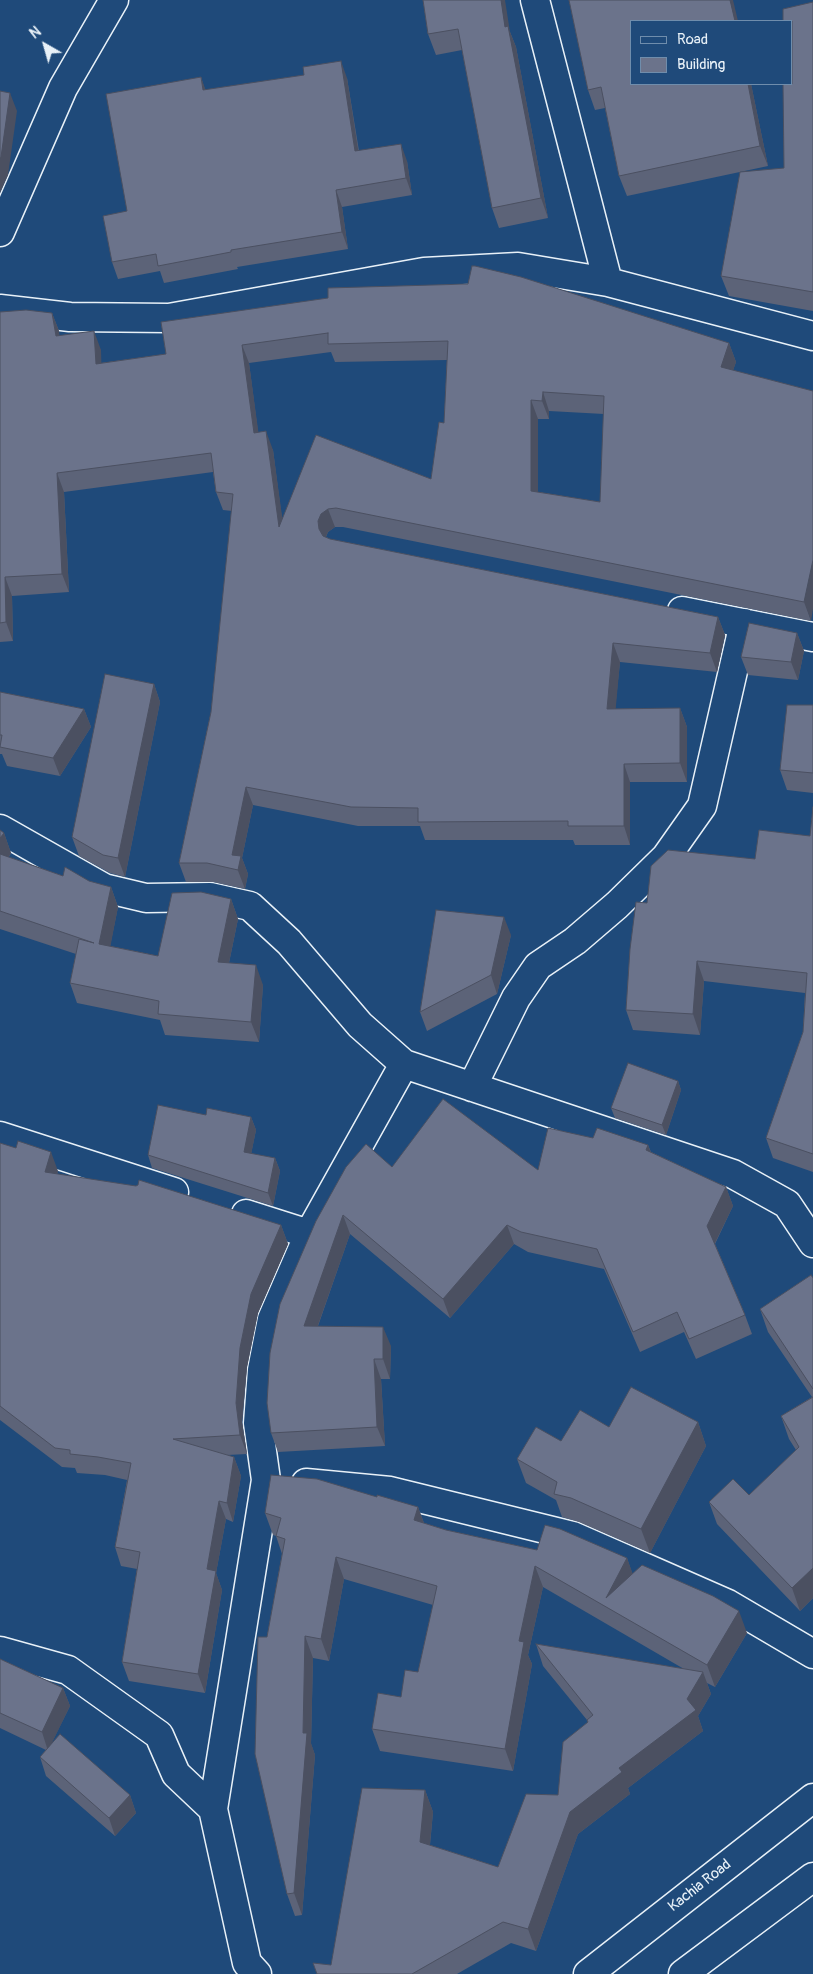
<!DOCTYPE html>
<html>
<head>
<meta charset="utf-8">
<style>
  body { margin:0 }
  #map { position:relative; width:813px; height:1974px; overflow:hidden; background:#1f4a7a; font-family:Pangolin,sans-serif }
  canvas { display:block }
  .legend { position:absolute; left:630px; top:20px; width:162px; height:65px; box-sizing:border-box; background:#1f4a7a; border:1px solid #6f8dac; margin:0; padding:6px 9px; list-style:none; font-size:15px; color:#e8f1f8 }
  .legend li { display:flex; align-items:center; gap:10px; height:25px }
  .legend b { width:25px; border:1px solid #6f8dac }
  .north { position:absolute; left:20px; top:20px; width:50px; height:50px; -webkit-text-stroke:4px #1f4a7a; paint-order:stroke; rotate:322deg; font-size:14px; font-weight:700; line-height:20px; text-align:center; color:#e8f1f8 }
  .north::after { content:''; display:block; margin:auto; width:18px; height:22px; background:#e8f1f8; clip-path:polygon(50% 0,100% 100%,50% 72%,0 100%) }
</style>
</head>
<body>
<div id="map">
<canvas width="813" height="1974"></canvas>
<ul class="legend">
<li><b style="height:6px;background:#1f4a7a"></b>Road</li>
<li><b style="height:14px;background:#6b738b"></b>Building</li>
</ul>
<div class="north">N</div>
</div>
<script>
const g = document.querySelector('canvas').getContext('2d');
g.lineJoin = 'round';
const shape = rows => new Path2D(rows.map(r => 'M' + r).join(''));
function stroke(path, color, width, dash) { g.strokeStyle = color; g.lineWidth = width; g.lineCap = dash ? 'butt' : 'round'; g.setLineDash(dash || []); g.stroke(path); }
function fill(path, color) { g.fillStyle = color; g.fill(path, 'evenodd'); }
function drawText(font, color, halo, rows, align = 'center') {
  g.font = font + ' Pangolin,sans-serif'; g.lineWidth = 4.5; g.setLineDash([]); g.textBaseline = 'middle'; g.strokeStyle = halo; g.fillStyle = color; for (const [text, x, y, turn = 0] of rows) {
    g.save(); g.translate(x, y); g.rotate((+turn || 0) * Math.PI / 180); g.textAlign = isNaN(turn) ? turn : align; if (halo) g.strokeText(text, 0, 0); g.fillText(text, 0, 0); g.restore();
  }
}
const street = shape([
  [535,0,608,282],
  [0,232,63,88,114,0],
  [0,309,70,317,169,318,424,272,518,267,608,282,813,336],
  [682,611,813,637],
  [0,829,104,888,146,898,210,897,250,906,289,942,360,1025,404,1064,733,1174,787,1204,813,1243],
  [472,1087,516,998,538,966,575,941,617,905,666,857,702,806,744,623],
  [0,1136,174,1192],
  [246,1214,309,1234],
  [306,1483,390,1491,573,1536,728,1604,813,1654],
  [0,1651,68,1670,159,1735,176,1774,213,1809,247,1963,257,1974],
  [213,1809,266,1480,258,1423,262,1370,272,1319,309,1234,404,1064]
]);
const highway = shape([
  [588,1974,813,1798],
  [683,1974,813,1877]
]);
stroke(street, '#e8f1f8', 31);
stroke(highway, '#e8f1f8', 31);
stroke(street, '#1f4a7a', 28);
stroke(highway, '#1f4a7a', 28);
fill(shape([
  [423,0,510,32,516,47,548,218,499,228,492,208,462,50,436,55,428,34],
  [569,0,751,84,768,166,627,196,619,176,605,108,595,110,588,90],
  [813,2,813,311,729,296,721,276,784,168],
  [201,77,205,90,347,78,359,151,407,161,412,195,342,207,348,249,237,267,238,269,164,283,160,271,118,279,112,262,127,211],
  [0,312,52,313,59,331,59,336,101,350,101,363,166,354,161,322,729,343,736,362,733,370,811,621,343,527,335,527,328,532,326,537,330,539,718,617,725,635,717,672,620,662,615,709,680,708,687,727,687,782,630,782,630,845,575,845,573,840,425,840,420,826,358,826,253,805,242,858,248,874,245,889,213,882,186,882,179,863,211,712,232,511,223,510,216,492,213,472,64,492,69,592,12,596,13,641,0,642],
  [331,352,335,362,447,360,444,423,431,479,282,519,273,450,258,432,249,363],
  [549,411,604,414,600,502,538,492,538,419,549,419],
  [797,633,804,651,798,680,748,675,741,657],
  [154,684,160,702,125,877,110,873,79,856,72,837],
  [0,692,84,709,91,727,60,776,7,766,2,754,0,754],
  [813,705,813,793,787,790,780,770],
  [813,807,813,1172,773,1158,766,1138,803,1032,805,993,704,981,700,1035,633,1030,626,1010,647,903,755,859,810,836],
  [0,830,4,833,11,853,9,857,63,876,111,887,118,907,110,946,158,956,231,899,238,919,229,963,263,985,259,1042,165,1035,160,1020,77,1003,70,983,76,954,0,929],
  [511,935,497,994,427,1031,420,1012],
  [678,1081,681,1090,666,1135,615,1118,611,1108],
  [206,1115,251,1117,256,1130,251,1154,275,1158,280,1171,273,1206,152,1168,148,1155],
  [593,1138,648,1145,651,1152,726,1187,733,1206,715,1244,745,1315,752,1334,696,1359,684,1332,640,1352,604,1269,528,1252,514,1244,450,1318,350,1234,318,1326,391,1346,390,1379,381,1379,385,1446,278,1452,271,1433,316,1221,392,1167,538,1170],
  [0,1143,58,1171,57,1174,281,1225,288,1244,258,1313,247,1367,242,1422,247,1454,227,1455,234,1457,241,1476,233,1522,226,1519,216,1573,222,1590,205,1693,129,1681,122,1662,137,1569,121,1566,115,1547,127,1480,105,1475,77,1473,75,1468,62,1467,0,1420],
  [813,1278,813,1598,800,1611,717,1524,709,1502,749,1495,796,1450,789,1439,781,1416,812,1397,768,1332,760,1309],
  [698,1422,706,1446,650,1553,579,1522,562,1517,556,1500,526,1483,517,1459,561,1441,609,1427],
  [377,1497,418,1507,424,1523,446,1530,537,1550,627,1558,632,1573,747,1633,715,1687,707,1683,711,1694,698,1716,703,1731,628,1788,630,1794,578,1834,536,1951,511,1943,457,1974,317,1974,331,1965,425,1790,433,1812,430,1845,498,1867,558,1795,588,1723,587,1720,543,1666,536,1644,684,1669,543,1587,528,1655,532,1664,513,1771,380,1751,372,1729,401,1697,418,1672,433,1605,344,1579,329,1661,313,1658,311,1744,315,1755,302,1915,295,1916,287,1894,267,1637,282,1554,276,1536,273,1535,265,1513],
  [0,1659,63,1688,70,1706,51,1744,130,1795,136,1813,115,1836,46,1776,40,1757,46,1750,0,1728]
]), '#5c6378');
fill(shape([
  [501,0,505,0,510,32,516,47,548,218,541,198,505,27],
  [730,0,733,0,738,21,735,21],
  [341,61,347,78,361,168,355,151],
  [201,77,207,94,203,90],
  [748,84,751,84,768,166,760,146],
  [10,93,17,111,8,175,0,193,0,159],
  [401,144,407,161,412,195,406,178],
  [336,190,342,207,348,249,342,232],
  [52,313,59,331,62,355,56,336],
  [94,331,101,350,102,382,96,364],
  [729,343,736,362,728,386,721,367],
  [242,345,249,363,261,451,254,433],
  [543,392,549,411,549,419,542,401],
  [531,400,538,419,538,510,531,491],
  [266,431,273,450,286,545,279,527],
  [57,473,64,492,69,592,62,574],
  [328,509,335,527,328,532,325,539,319,529,318,521,321,514],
  [813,560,813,609,811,621,804,602],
  [5,577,12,596,13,641,6,622],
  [718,617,725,635,717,672,710,653],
  [797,633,804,651,798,680,791,662],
  [613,643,620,662,614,727,607,709],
  [154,684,160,702,125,877,118,858],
  [680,708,687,727,687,782,680,763],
  [84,709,91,727,60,776,53,758],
  [624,764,630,782,630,845,624,826],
  [246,787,253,805,242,858,248,874,245,889,232,855],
  [4,833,11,853,0,871,0,838],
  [111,887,118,907,107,964,99,944],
  [231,899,238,919,225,982,218,962],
  [504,917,511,935,497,994,491,975],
  [697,961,704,981,700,1035,693,1014],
  [256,965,263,985,259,1042,251,1022],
  [678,1081,681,1090,666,1135,662,1125],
  [251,1117,256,1130,249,1165,244,1152],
  [648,1145,655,1164,646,1150],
  [51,1152,58,1171,52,1191,45,1172],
  [275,1158,280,1171,273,1206,268,1193],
  [726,1187,733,1206,714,1245,707,1226],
  [343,1215,350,1234,311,1345,304,1326],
  [281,1225,288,1244,258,1313,247,1367,242,1422,247,1454,240,1435,236,1403,240,1348,251,1294],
  [507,1225,514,1244,450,1318,443,1299],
  [383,1327,391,1346,390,1379,383,1359],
  [374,1359,381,1379,385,1446,377,1427],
  [698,1422,706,1446,650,1553,641,1529],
  [234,1457,241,1476,233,1522,227,1503],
  [219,1501,226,1519,216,1573,222,1590,205,1693,198,1674,207,1569],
  [418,1507,426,1529,414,1520],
  [336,1557,344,1579,329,1661,321,1639],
  [627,1558,635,1580,606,1598],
  [535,1566,543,1587,528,1655,532,1664,513,1771,505,1749,519,1641],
  [813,1568,813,1598,800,1611,792,1588],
  [739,1611,747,1633,715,1687,707,1665],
  [305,1636,313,1658,311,1743,315,1755,302,1915,294,1893,303,1733],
  [703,1672,711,1694,698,1716,703,1731,628,1788,630,1794,578,1834,536,1951,528,1929,570,1812,619,1768,687,1699],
  [63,1688,70,1706,48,1751,42,1732],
  [425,1790,433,1812,428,1864,420,1842],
  [130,1795,136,1813,115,1836,109,1818]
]), '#4b5061');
const building = shape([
  [423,0,501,0,505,27,508,26,541,198,492,208,458,29,428,34,423,0],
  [569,0,730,0,735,21,632,21,632,84,748,84,760,146,619,176,601,87,588,90,569,0],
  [813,2,813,292,721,276,740,172,784,168,783,84,792,84,792,21,783,21,783,9,813,2],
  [341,61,355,151,401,144,406,178,336,190,342,232,231,250,231,252,158,266,156,254,112,262,103,216,127,211,106,94,201,77,203,90,304,75,303,67,341,61],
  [0,91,10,93,1,157,0,159,0,91],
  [472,266,475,266,521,277,729,343,721,367,813,391,813,560,804,602,336,508,328,509,321,514,318,521,319,529,323,536,330,539,718,617,710,653,613,643,607,709,680,708,680,763,624,764,624,826,568,826,568,821,418,822,418,808,351,807,246,787,232,855,241,856,238,870,207,863,179,863,211,712,233,494,216,492,211,453,57,473,62,574,5,577,6,622,0,623,0,312,26,310,52,313,56,336,94,331,96,364,166,354,161,322,328,298,328,288,468,284,472,266],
  [328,333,328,344,448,341,444,423,439,422,431,479,316,435,279,527,266,431,254,433,242,345,328,333],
  [543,392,604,396,600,502,531,491,531,400,542,401,543,392],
  [749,623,797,633,791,662,741,657,749,623],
  [105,674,154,684,118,858,103,855,72,837,105,674],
  [0,692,84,709,53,758,0,747,2,735,0,735,0,692],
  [787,705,813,705,813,773,780,770,787,705],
  [813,807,813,1154,766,1138,803,1032,807,973,697,961,693,1014,626,1010,630,949,636,902,647,903,651,866,668,850,755,859,759,830,810,836,813,807],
  [0,830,4,833,0,838,0,830],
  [0,854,63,876,65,867,89,881,111,887,99,944,158,956,172,893,201,892,231,899,218,962,256,965,251,1022,158,1014,159,1001,70,983,79,939,94,943,0,911,0,854],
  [436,910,504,917,491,975,420,1012,436,910],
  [628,1063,678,1081,662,1125,611,1108,628,1063],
  [443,1099,538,1170,548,1128,593,1138,597,1128,648,1145,646,1150,726,1187,707,1226,745,1315,689,1339,677,1312,633,1332,597,1249,521,1232,507,1225,443,1299,343,1215,304,1326,383,1327,383,1359,374,1359,377,1427,271,1433,267,1403,270,1353,280,1304,316,1221,346,1167,366,1144,392,1167,443,1099],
  [158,1105,206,1115,207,1108,251,1117,244,1152,275,1158,268,1193,148,1155,158,1105],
  [18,1141,51,1152,45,1172,136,1186,138,1185,139,1180,281,1225,251,1294,240,1348,236,1403,240,1435,173,1439,234,1457,227,1503,219,1501,207,1569,216,1571,198,1674,122,1662,140,1552,115,1547,131,1463,98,1457,70,1454,70,1450,55,1448,0,1406,0,1143,16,1148,18,1141],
  [811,1275,813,1278,813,1389,760,1309,811,1275],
  [631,1387,698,1422,641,1529,571,1498,554,1494,557,1482,517,1459,536,1427,561,1441,580,1410,609,1427,631,1387],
  [813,1397,813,1568,792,1588,709,1502,733,1479,749,1495,799,1447,781,1416,813,1397],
  [271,1475,317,1479,377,1497,377,1495,418,1507,414,1520,446,1530,537,1550,545,1525,560,1529,627,1558,606,1598,642,1565,713,1596,739,1611,707,1665,535,1566,519,1641,524,1642,505,1749,372,1729,378,1693,401,1697,405,1670,418,1672,437,1586,336,1557,321,1639,305,1636,303,1733,307,1733,294,1893,287,1894,255,1754,258,1637,267,1637,285,1539,276,1536,281,1518,265,1513,271,1475],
  [536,1644,703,1672,687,1699,696,1710,619,1768,622,1772,570,1812,528,1929,503,1922,412,1974,317,1974,313,1963,331,1965,362,1788,425,1790,420,1842,498,1867,526,1794,558,1795,563,1742,588,1722,587,1720,593,1715,536,1644],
  [0,1659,63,1688,42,1732,0,1713,0,1659],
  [60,1734,130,1795,109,1818,40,1757,60,1734]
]);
fill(building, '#6b738b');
stroke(building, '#4b5061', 1);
drawText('15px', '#e8f1f8', '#1f4a7a', [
  ["Kachia Road",700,1886,-38]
]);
</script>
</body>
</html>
